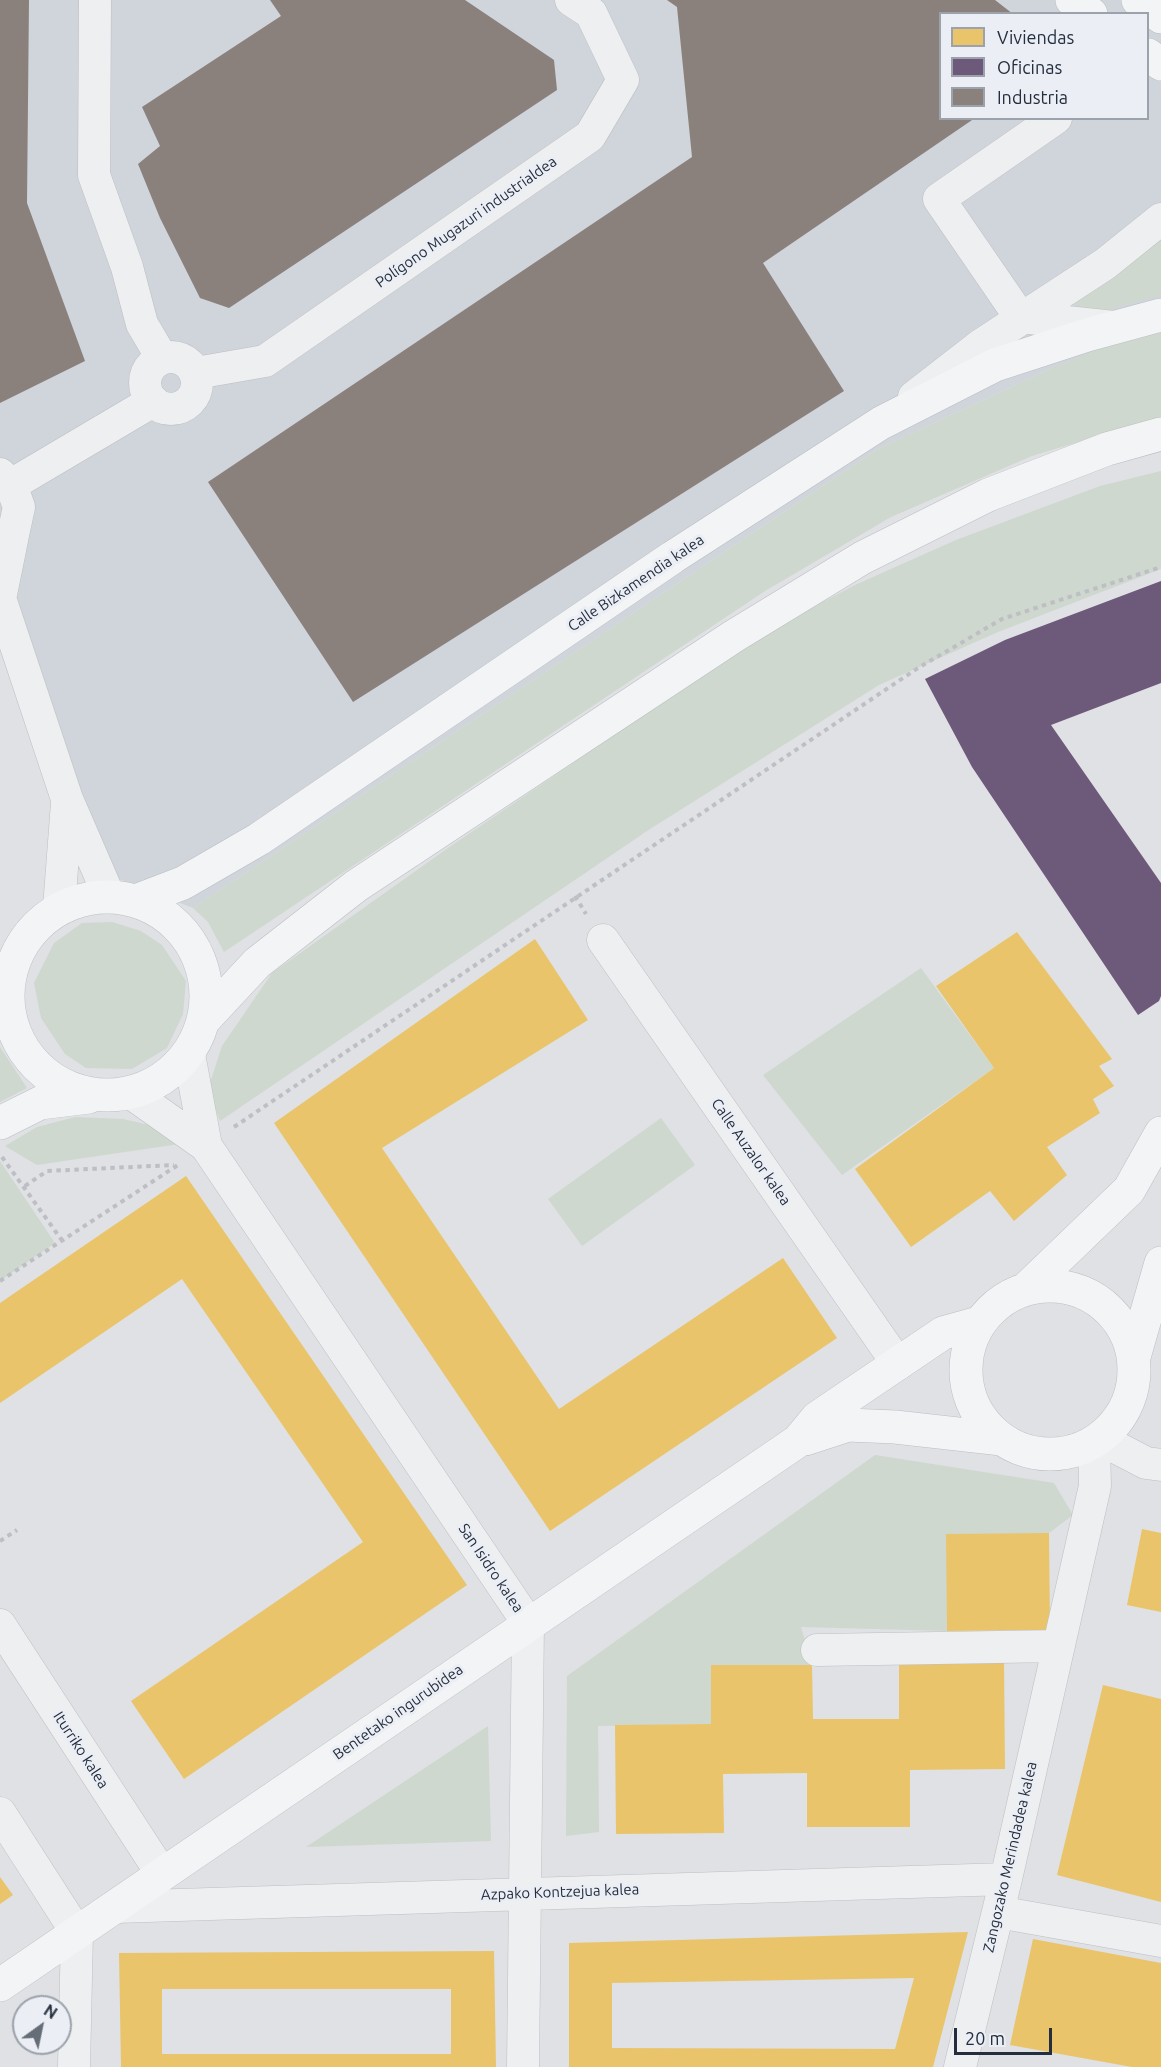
<!DOCTYPE html>
<html>
<head>
<meta charset="utf-8">
<style>
  body { margin:0 }
  #map { position:relative; width:1161px; height:2067px; overflow:hidden; background:#dfe1e4; font-family:Ubuntu,sans-serif }
  canvas { display:block }
  .legend { position:absolute; left:939px; top:12px; width:210px; height:108px; box-sizing:border-box; background:#ebeff5; border:2px solid #9ca2ab; margin:0; padding:8px 10px; list-style:none; font-size:18px; color:#252e3d }
  .legend li { display:flex; align-items:center; gap:12px; height:30px }
  .legend b { width:30px; border:2px solid #9ca2ab }
  .north { position:absolute; left:12px; top:1995px; width:60px; height:60px; box-sizing:border-box; background:#ebeff5; border:2px solid #9ca2ab; border-radius:50%; rotate:33deg; font-size:16px; font-weight:700; line-height:24px; text-align:center; color:#252e3d }
  .north::after { content:''; display:block; margin:auto; width:21px; height:27px; background:#666d77; clip-path:polygon(50% 0,100% 100%,50% 72%,0 100%) }
  .scale { position:absolute; left:954px; top:2028px; width:98px; height:27px; box-sizing:border-box; border:3px solid #252e3d; border-top:0; padding-left:8px; font-size:18px; line-height:21px; white-space:nowrap; color:#252e3d; -webkit-text-stroke:4px #ebeff5; paint-order:stroke }
</style>
</head>
<body>
<div id="map">
<canvas width="1161" height="2067"></canvas>
<ul class="legend">
<li><b style="height:16px;background:#e9c46a"></b>Viviendas</li>
<li><b style="height:16px;background:#6d597a"></b>Oficinas</li>
<li><b style="height:16px;background:#8a817c"></b>Industria</li>
</ul>
<div class="north">N</div>
<div class="scale">20 m</div>
</div>
<script>
const g = document.querySelector('canvas').getContext('2d');
g.lineJoin = 'round';
function fill(path, color) { g.fillStyle = color; g.fill(path, 'evenodd'); }
const shape = rows => new Path2D(rows.map(r => 'M' + r).join(''));
function stroke(path, color, width, dash) { g.strokeStyle = color; g.lineWidth = width; g.lineCap = dash ? 'butt' : 'round'; g.setLineDash(dash || []); g.stroke(path); }
function drawText(font, color, halo, rows, align = 'center') {
  g.font = font + ' Ubuntu,sans-serif'; g.lineWidth = 6; g.setLineDash([]); g.textBaseline = 'middle'; g.strokeStyle = halo; g.fillStyle = color; for (const [text, x, y, turn = 0] of rows) {
    g.save(); g.translate(x, y); g.rotate((+turn || 0) * Math.PI / 180); g.textAlign = isNaN(turn) ? turn : align; if (halo) g.strokeText(text, 0, 0); g.fillText(text, 0, 0); g.restore();
  }
}
fill(shape([
  [0,0,1161,0,1161,334,1052,368,878,449,193,908,106,874,0,614],
  [940,14,1148,14,1148,118,940,118]
]), '#d0d4db');
fill(shape([
  [1161,236,1161,295,1100,312,1068,303],
  [1161,330,1161,417,1032,456,891,517,765,591,224,952,208,922,193,908,878,449,1052,368,1136,335],
  [1161,471,1161,569,998,632,879,685,650,829,220,1121,208,1089,222,1046,272,973,448,848,764,633,855,585,956,540,1100,486],
  [112,922,141,931,162,945,186,981,183,1014,167,1048,132,1069,86,1068,65,1054,41,1018,34,983,54,943,82,923],
  [921,968,994,1068,842,1175,763,1075],
  [0,1047,27,1088,0,1102],
  [75,1117,123,1119,171,1130,186,1143,37,1165,5,1146,37,1127],
  [661,1118,695,1165,582,1246,548,1199],
  [0,1161,55,1243,0,1281],
  [875,1455,1054,1483,1073,1515,1049,1533,947,1631,801,1627,812,1665,711,1665,711,1724,598,1726,599,1832,566,1836,567,1676],
  [488,1726,491,1841,306,1847]
]), '#cfd8cf');
fill(shape([
  [1017,932,1112,1059,1099,1066,1114,1086,1093,1099,1100,1113,1047,1147,1067,1175,1014,1221,990,1191,911,1247,855,1169,994,1068,936,986],
  [535,939,588,1020,382,1148,559,1409,783,1258,837,1338,550,1531,274,1123],
  [186,1176,467,1585,184,1779,131,1701,363,1542,182,1279,0,1403,0,1303],
  [1142,1529,1161,1533,1161,1612,1127,1605],
  [1049,1533,1050,1630,947,1631,946,1534],
  [1004,1662,1005,1769,910,1770,910,1827,807,1827,807,1773,723,1774,724,1833,616,1834,615,1725,711,1724,711,1665,812,1665,813,1719,899,1719,899,1663],
  [1103,1685,1161,1699,1161,1902,1057,1875],
  [0,1877,13,1895,0,1904],
  [968,1932,933,2067,569,2067,569,1943],
  [914,1978,895,2049,612,2048,612,1983],
  [1033,1939,1161,1963,1161,2067,1132,2067,1010,2045],
  [494,1951,496,2067,121,2067,119,1953],
  [162,1989,451,1989,451,2054,162,2054]
]), '#e9c46a');
fill(shape([
  [1161,581,1161,683,1051,725,1161,883,1161,996,1159,1001,1138,1015,972,767,925,679,1005,640]
]), '#6d597a');
fill(shape([
  [0,0,29,0,27,203,85,361,0,403],
  [270,0,465,0,554,60,557,90,229,308,200,298,160,218,138,164,160,146,142,107,281,16],
  [667,0,995,0,1013,14,940,14,940,118,975,118,763,263,844,391,353,702,208,482,692,157,677,7]
]), '#8a817c');
const minor = shape([
  [95,0,94,175,127,267,142,324,162,358],
  [1056,118,939,199,1020,317,1114,327],
  '145 383a26 26 0 1 1 52 0a26 26 0 1 1-52 0Z',
  [196,373,265,361,590,136,623,80,591,13,571,0],
  [914,397,981,345,1105,264,1161,219],
  [0,474,11,485,19,507,14,530,0,545],
  [11,485,153,401],
  [0,598,67,799,109,896],
  [0,599,14,530],
  [59,908,67,803],
  [603,940,898,1364],
  [189,1054,206,1146],
  [131,1093,206,1146,528,1623,523,2067],
  [1100,1439,1146,1463,1161,1465],
  [0,1625,162,1874],
  [817,1650,1058,1646],
  [0,1813,77,1933,74,2067],
  [115,1907,1006,1879],
  [998,1912,1161,1941],
  [960,2067,1006,1879,1095,1486,1094,1443]
]);
const major = shape([
  [1072,0,1091,14],
  [1138,0,1161,17],
  [1148,55,1161,64],
  '8 996a99 99 0 1 1 198 0a99 99 0 1 1-198 0Z',
  [136,901,183,883,259,839,673,557,881,423,995,365,1087,335,1161,315],
  [204,1020,257,963,356,886,734,636,862,558,988,495,1107,449,1161,434],
  [0,1123,40,1103,89,1097],
  '966 1370a84 84 0 1 1 168 0a84 84 0 1 1-168 0Z',
  [1026,1289,1129,1190,1161,1133],
  [1134,1357,1161,1263],
  [805,1439,848,1425,895,1427,1002,1439],
  [0,1985,798,1441,817,1418,943,1333,979,1323]
]);
stroke(minor, '#bdbfc2', 33);
stroke(major, '#bbbec2', 34);
stroke(shape([
  [575,896,586,914],
  [234,1127,918,668,1002,619,1161,567],
  [2,1157,61,1239],
  [25,1186,47,1171,174,1165],
  [0,1281,178,1165],
  [0,1541,17,1530]
]), '#bebfc4', 4, [4.5, 4.5]);
stroke(minor, '#eeeff1', 32);
stroke(major, '#f3f4f5', 33);
drawText('15px', '#252e3d', '#ebeff5', [
  ["Polígono Mugazuri industrialdea",466,222,-35],
  ["Calle Bizkamendia kalea",636,583,-34],
  ["Calle Auzalor kalea",751,1152,55],
  ["San Isidro kalea",491,1568,56],
  ["Bentetako ingurubidea",398,1712,-35],
  ["Iturriko kalea",81,1750,57],
  ["Zangozako Merindadea kalea",1010,1857,-77],
  ["Azpako Kontzejua kalea",560,1892,-2]
]);
</script>
</body>
</html>
